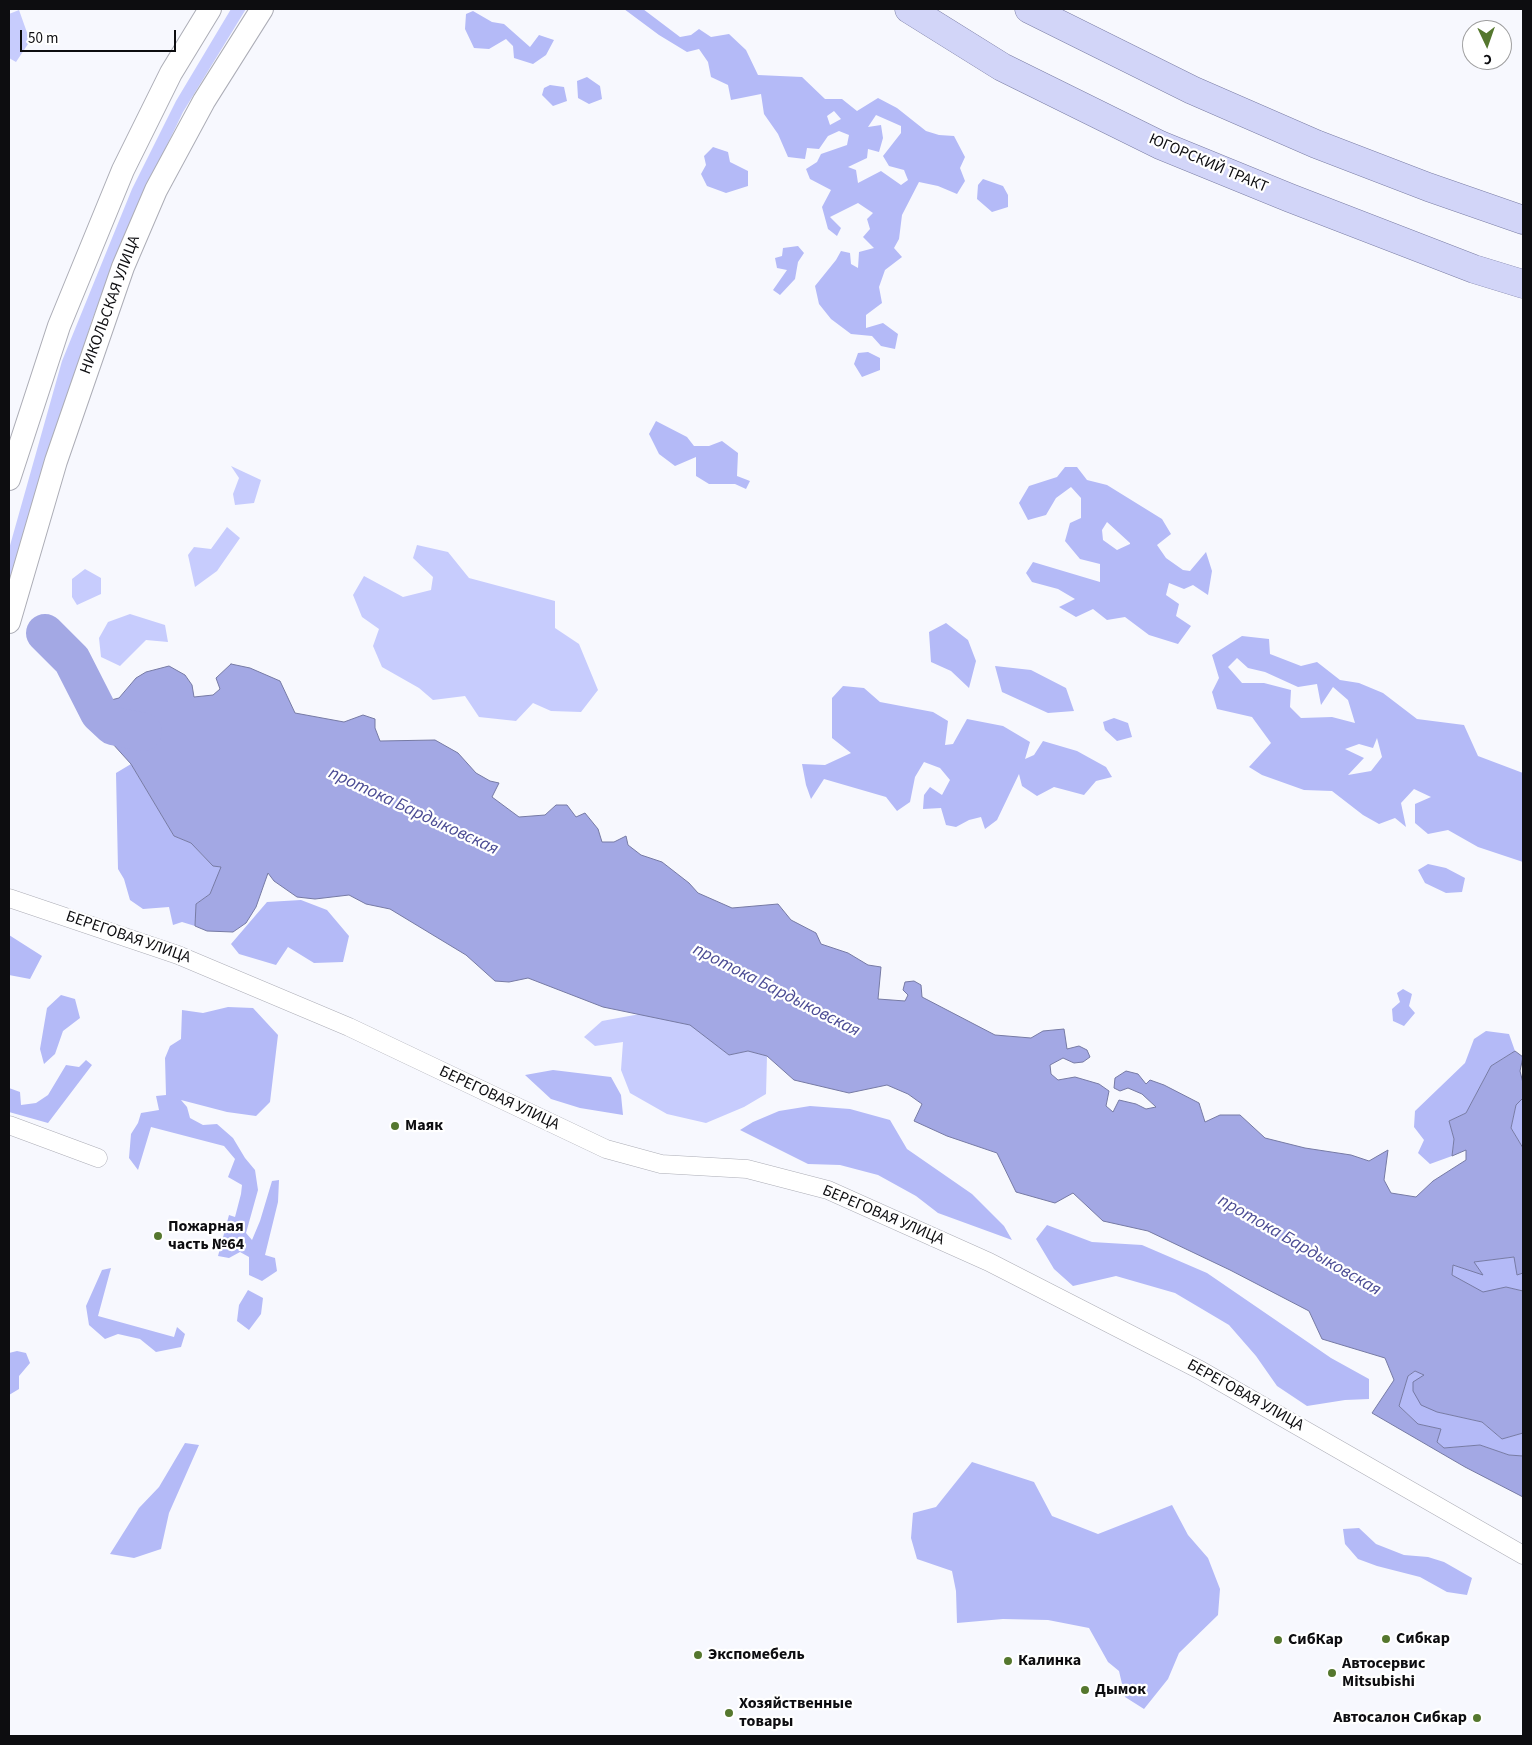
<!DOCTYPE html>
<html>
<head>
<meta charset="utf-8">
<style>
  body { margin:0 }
  #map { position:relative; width:1532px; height:1745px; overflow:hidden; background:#f7f8fe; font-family:"Source Sans 3",sans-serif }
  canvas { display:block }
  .frame { position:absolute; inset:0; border:10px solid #0d0d10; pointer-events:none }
  .north { position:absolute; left:1462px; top:20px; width:50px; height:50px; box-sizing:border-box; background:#fff; border:1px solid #9e9e9f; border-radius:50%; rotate:177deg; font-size:14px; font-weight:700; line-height:20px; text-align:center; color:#0d0d10 }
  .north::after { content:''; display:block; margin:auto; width:18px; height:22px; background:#55772e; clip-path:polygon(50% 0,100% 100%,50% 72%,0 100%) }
  .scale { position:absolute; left:20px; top:30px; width:156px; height:22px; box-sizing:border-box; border:2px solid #0d0d10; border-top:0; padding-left:6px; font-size:15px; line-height:18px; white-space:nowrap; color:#0d0d10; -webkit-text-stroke:4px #fff; paint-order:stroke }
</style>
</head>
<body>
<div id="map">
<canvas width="1532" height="1745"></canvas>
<div class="frame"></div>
<div class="north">С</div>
<div class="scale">50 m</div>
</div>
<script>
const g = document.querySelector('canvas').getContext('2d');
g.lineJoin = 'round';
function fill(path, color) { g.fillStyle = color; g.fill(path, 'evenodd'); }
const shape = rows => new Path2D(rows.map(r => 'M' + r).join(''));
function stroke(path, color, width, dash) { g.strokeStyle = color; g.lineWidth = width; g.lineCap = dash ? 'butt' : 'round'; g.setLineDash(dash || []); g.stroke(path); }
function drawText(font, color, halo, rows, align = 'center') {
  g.font = font + ' "Source Sans 3",sans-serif'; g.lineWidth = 4.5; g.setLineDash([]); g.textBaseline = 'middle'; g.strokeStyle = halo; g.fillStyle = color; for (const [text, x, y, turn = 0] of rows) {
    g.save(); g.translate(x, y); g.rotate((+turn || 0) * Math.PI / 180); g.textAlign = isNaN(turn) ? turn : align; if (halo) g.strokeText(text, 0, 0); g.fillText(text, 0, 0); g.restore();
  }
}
fill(shape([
  [231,9,246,9,183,112,130,222,92,320,9,588,9,549,62,361,132,189,176,101],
  [19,10,30,41,16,62,9,58,9,14],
  [231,466,261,480,254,503,235,505,233,494,239,478],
  [227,527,240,538,217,571,195,587,188,555,194,547,211,549],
  [417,545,448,552,469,578,555,601,555,628,579,644,598,690,581,712,551,711,533,703,516,721,479,717,465,696,433,700,419,688,382,667,373,646,379,629,362,617,353,595,364,576,403,597,431,590,433,577,413,558],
  [85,569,101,578,101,594,77,605,72,597,72,579],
  [130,614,165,625,168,642,146,640,120,666,101,657,99,638,108,622],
  [640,1014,691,1025,729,1055,748,1051,767,1056,766,1094,744,1107,706,1123,667,1114,630,1093,621,1070,623,1042,595,1046,584,1037,602,1021]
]), '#c7ccfd');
fill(shape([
  [624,9,643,9,680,37,691,35,699,29,711,37,729,34,746,50,758,75,802,77,825,99,842,99,857,111,878,98,897,108,926,131,939,135,954,136,965,157,960,168,965,181,957,194,938,186,919,182,902,215,899,239,894,248,902,257,885,270,879,287,882,303,866,315,866,328,883,323,898,334,895,349,881,346,872,336,851,334,831,319,819,304,815,286,836,260,841,251,850,253,851,264,858,268,859,252,874,248,863,237,870,229,867,219,873,213,858,203,830,217,841,228,837,236,828,229,822,207,831,190,810,179,806,169,817,162,821,154,847,145,849,135,839,131,828,136,819,149,807,148,805,159,788,157,778,134,764,114,761,94,731,100,728,85,711,77,708,62,699,49,687,52,659,35],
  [834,111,841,119,830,125,827,116],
  [876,115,901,126,901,133,883,156,889,166,904,170,908,180,901,185,881,171,858,183,856,170,848,167,867,158,868,149,879,152,883,138,881,125,868,127],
  [473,11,492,22,504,24,530,47,539,35,554,40,546,55,533,64,514,58,513,46,506,39,489,49,474,48,465,29,466,14],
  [587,77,600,86,602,99,589,104,578,98,577,81],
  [550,85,564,87,567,101,553,106,542,95,544,88],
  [713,147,728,152,730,162,748,171,748,186,726,193,707,186,701,174,706,165,704,156],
  [983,179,1003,186,1008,195,1008,207,992,212,977,199,978,185],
  [798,246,804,253,798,262,795,279,780,295,773,290,787,270,777,268,775,258,782,256,783,248],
  [868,352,880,358,880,370,862,377,854,364,858,353],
  [656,421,687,437,694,446,709,446,722,441,738,453,737,476,750,481,746,489,735,484,709,484,696,476,696,457,675,466,659,454,649,434],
  [1065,467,1077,467,1087,480,1107,485,1162,519,1171,534,1157,545,1166,558,1183,570,1190,571,1206,552,1212,571,1208,595,1193,585,1184,589,1169,583,1166,595,1179,604,1176,616,1191,626,1178,644,1149,635,1125,617,1107,620,1093,609,1076,617,1059,607,1075,599,1058,589,1032,582,1026,573,1033,562,1100,582,1100,564,1080,559,1065,541,1070,523,1081,518,1081,498,1071,487,1056,498,1046,515,1028,520,1019,503,1029,486,1057,477],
  [1107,522,1130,543,1130,544,1117,550,1103,540,1102,530],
  [946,623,968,640,976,661,969,688,951,671,931,662,929,632],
  [1242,636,1269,639,1270,654,1301,666,1317,662,1340,680,1359,683,1383,693,1417,719,1464,725,1478,756,1523,773,1523,862,1478,847,1448,830,1428,834,1415,823,1415,804,1431,797,1414,789,1401,803,1406,827,1395,818,1379,824,1363,815,1332,791,1304,790,1262,775,1249,767,1271,743,1252,717,1217,709,1212,692,1219,678,1212,655],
  [1237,658,1248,668,1265,672,1298,687,1317,684,1321,705,1333,687,1348,700,1355,723,1332,717,1301,718,1290,707,1291,690,1264,683,1242,683,1228,667],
  [1377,738,1382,757,1371,771,1348,775,1364,758,1345,749,1359,744,1373,748],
  [995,666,1031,670,1066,688,1074,711,1048,713,1002,692],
  [843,686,864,688,880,702,933,712,948,721,945,745,953,744,967,719,1003,726,1030,742,1025,759,1034,755,1043,741,1077,751,1106,767,1112,777,1096,781,1084,795,1054,787,1037,796,1022,786,1019,774,997,820,985,829,981,817,969,820,956,827,946,825,941,808,923,809,924,795,930,787,942,795,950,780,940,768,924,762,915,777,910,802,897,811,886,797,824,779,811,799,806,785,802,764,825,765,851,753,832,738,832,698],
  [1114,718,1128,723,1132,737,1117,741,1105,730,1103,722],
  [131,764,174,836,191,843,213,866,222,867,210,894,196,904,195,926,182,922,173,925,169,907,143,909,130,900,124,879,118,869,116,773],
  [1428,864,1446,868,1465,878,1462,892,1446,893,1425,883,1418,870],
  [301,900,327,910,349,936,343,962,314,963,288,947,276,965,239,954,231,944,267,902],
  [9,935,42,956,30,979,9,975],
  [1403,989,1412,994,1409,1006,1415,1013,1404,1026,1393,1021,1392,1009,1400,1002,1397,993],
  [61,995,75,999,80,1018,63,1031,55,1054,44,1064,40,1049,47,1008],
  [228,1007,253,1008,278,1035,270,1102,256,1116,227,1112,181,1100,187,1107,190,1118,203,1125,217,1124,233,1138,245,1158,255,1170,258,1190,246,1233,252,1240,260,1221,272,1181,279,1180,278,1202,265,1255,275,1258,277,1271,262,1281,249,1275,249,1257,240,1252,229,1258,218,1256,229,1215,235,1217,241,1194,242,1185,228,1177,235,1159,224,1146,151,1127,138,1170,129,1158,131,1134,138,1123,141,1113,159,1110,156,1096,166,1095,165,1058,170,1046,181,1039,182,1010,203,1013],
  [1486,1031,1509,1034,1515,1051,1491,1066,1466,1113,1449,1121,1454,1139,1452,1156,1430,1164,1418,1153,1424,1140,1414,1127,1415,1111,1465,1063,1474,1039],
  [86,1060,92,1065,48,1123,9,1112,9,1088,20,1092,21,1105,36,1103,48,1095,66,1065,79,1067],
  [553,1070,611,1077,621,1095,623,1115,580,1108,551,1099,525,1075],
  [1523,1098,1523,1148,1511,1128,1516,1105],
  [810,1106,850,1109,890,1120,907,1149,972,1194,1004,1226,1012,1240,938,1213,916,1196,878,1175,840,1165,808,1164,740,1130,753,1122,779,1111],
  [1047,1225,1092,1242,1142,1245,1207,1273,1331,1358,1369,1379,1369,1399,1345,1400,1307,1406,1277,1386,1256,1356,1229,1325,1175,1293,1116,1276,1073,1286,1054,1269,1036,1239],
  [1515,1257,1517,1275,1523,1273,1523,1291,1506,1287,1483,1293,1452,1275,1453,1265,1482,1274,1473,1262],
  [111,1268,98,1316,174,1337,177,1327,185,1334,181,1347,156,1352,140,1339,118,1334,105,1339,89,1325,86,1306,102,1270],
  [248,1290,263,1298,261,1314,249,1330,237,1321,239,1305],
  [17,1351,26,1353,30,1363,19,1376,19,1389,9,1395,9,1353],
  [1415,1371,1425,1375,1437,1412,1482,1422,1502,1439,1523,1433,1523,1456,1509,1455,1480,1445,1444,1448,1437,1442,1441,1429,1418,1424,1399,1406,1408,1376],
  [185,1443,199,1445,169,1513,161,1549,134,1558,110,1554,139,1508,159,1487],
  [972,1462,1034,1482,1052,1516,1098,1534,1172,1505,1188,1535,1208,1558,1220,1589,1218,1615,1179,1653,1168,1679,1144,1709,1125,1697,1119,1671,1108,1662,1089,1628,1048,1620,1003,1619,957,1623,956,1591,952,1571,917,1559,911,1538,913,1513,936,1507],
  [1359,1528,1376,1544,1404,1555,1428,1557,1444,1562,1472,1578,1467,1595,1447,1592,1420,1577,1377,1566,1358,1559,1345,1544,1343,1529]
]), '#b4baf7');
const water = shape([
  [231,664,250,668,280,681,295,713,344,722,363,715,375,719,375,728,380,741,435,740,458,753,476,773,490,781,499,783,492,797,519,817,545,815,556,805,567,805,576,817,585,813,598,829,602,842,614,842,626,836,628,845,641,855,662,862,689,883,698,893,732,908,778,904,791,920,816,933,821,944,848,953,868,965,881,967,878,999,905,1001,908,995,903,990,905,982,914,981,921,985,922,997,995,1035,1031,1038,1043,1031,1064,1029,1067,1049,1079,1046,1087,1050,1090,1057,1083,1062,1074,1063,1063,1058,1050,1065,1051,1074,1058,1080,1075,1077,1099,1084,1109,1091,1106,1106,1113,1112,1119,1100,1136,1104,1146,1109,1156,1107,1142,1094,1128,1088,1120,1091,1114,1088,1115,1078,1126,1071,1138,1074,1146,1084,1150,1080,1164,1085,1199,1103,1205,1122,1220,1115,1240,1115,1265,1138,1305,1148,1351,1155,1369,1161,1388,1150,1384,1180,1391,1193,1416,1197,1433,1181,1466,1160,1466,1150,1452,1156,1454,1139,1449,1121,1466,1113,1491,1066,1515,1051,1523,1057,1520,1071,1523,1083,1523,1098,1516,1105,1511,1128,1523,1148,1523,1273,1517,1275,1514,1257,1474,1262,1483,1275,1453,1265,1452,1275,1483,1292,1506,1287,1523,1291,1523,1433,1502,1439,1482,1422,1437,1412,1421,1405,1413,1391,1413,1382,1424,1375,1415,1371,1408,1376,1399,1406,1418,1424,1441,1429,1437,1442,1444,1448,1480,1445,1509,1455,1523,1456,1523,1497,1465,1467,1372,1413,1394,1380,1385,1358,1322,1339,1309,1311,1230,1270,1148,1231,1103,1221,1073,1193,1055,1203,1016,1192,997,1153,947,1136,914,1121,922,1104,908,1094,887,1085,849,1093,794,1080,767,1056,748,1051,729,1055,690,1025,603,1007,528,978,509,982,495,981,466,955,390,909,366,904,349,895,315,899,297,897,274,881,268,873,256,907,246,923,233,932,207,931,195,926,196,904,210,894,221,867,213,866,191,843,174,836,131,764,112,743,99,713,111,700,119,698,136,678,146,672,169,666,185,675,192,685,194,697,213,695,220,689,216,678,231,664]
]);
fill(water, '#a3a8e4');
stroke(water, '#767aa4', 1);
stroke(shape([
  [45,633,72,660,99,713,113,726,143,732]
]), '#a3a8e4', 38);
const minor = shape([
  [9,898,178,955,349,1027,606,1149,661,1164,747,1169,828,1190,989,1262,1200,1370,1523,1555],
  [9,1125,98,1158]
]);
const tertiary = shape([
  [9,479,59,326,123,170,171,73,210,9],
  [9,622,56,461,123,267,156,190,204,101,262,9]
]);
const primary = shape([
  [909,9,1002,67,1160,145,1290,198,1474,269,1523,284],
  [1029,9,1192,90,1316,144,1428,187,1523,220]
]);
stroke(minor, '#acadb6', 19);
stroke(tertiary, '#acadb6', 24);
stroke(primary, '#7a7da4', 29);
stroke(minor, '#fff', 18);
stroke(tertiary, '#fff', 22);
stroke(primary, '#d2d5f8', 28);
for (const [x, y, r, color] of [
  [395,1126,5,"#55772e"],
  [158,1236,5,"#55772e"],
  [1386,1639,5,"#55772e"],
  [1278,1640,5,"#55772e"],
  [698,1655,5,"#55772e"],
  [1008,1661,5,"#55772e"],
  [1332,1673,5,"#55772e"],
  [1085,1690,5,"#55772e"],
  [729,1713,5,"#55772e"],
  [1477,1718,5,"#55772e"]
]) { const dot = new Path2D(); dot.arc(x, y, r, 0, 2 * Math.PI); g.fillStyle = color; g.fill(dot); stroke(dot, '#fff', 2); }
drawText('16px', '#0d0d10', '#fff', [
  ["ЮГОРСКИЙ ТРАКТ",1208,164,23],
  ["НИКОЛЬСКАЯ УЛИЦА",111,305,-70],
  ["БЕРЕГОВАЯ УЛИЦА",128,938,19],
  ["БЕРЕГОВАЯ УЛИЦА",499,1099,25],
  ["БЕРЕГОВАЯ УЛИЦА",883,1216,23],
  ["БЕРЕГОВАЯ УЛИЦА",1245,1396,29]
]);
drawText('bold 16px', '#0d0d10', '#fff', [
  ["Маяк",405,1126],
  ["Пожарная",168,1227],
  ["часть №64",168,1245],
  ["Сибкар",1396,1639],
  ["СибКар",1288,1640],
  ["Экспомебель",708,1655],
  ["Калинка",1018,1661],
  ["Автосервис",1342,1664],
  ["Mitsubishi",1342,1682],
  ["Дымок",1095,1690],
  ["Хозяйственные",739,1704],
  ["товары",739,1722],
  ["Автосалон Сибкар",1467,1718,"right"]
], 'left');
drawText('italic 18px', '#4b4c94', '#fff', [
  ["протока Бардыковская",413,812,25],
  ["протока Бардыковская",776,991,27],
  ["протока Бардыковская",1299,1246,30]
]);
</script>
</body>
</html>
